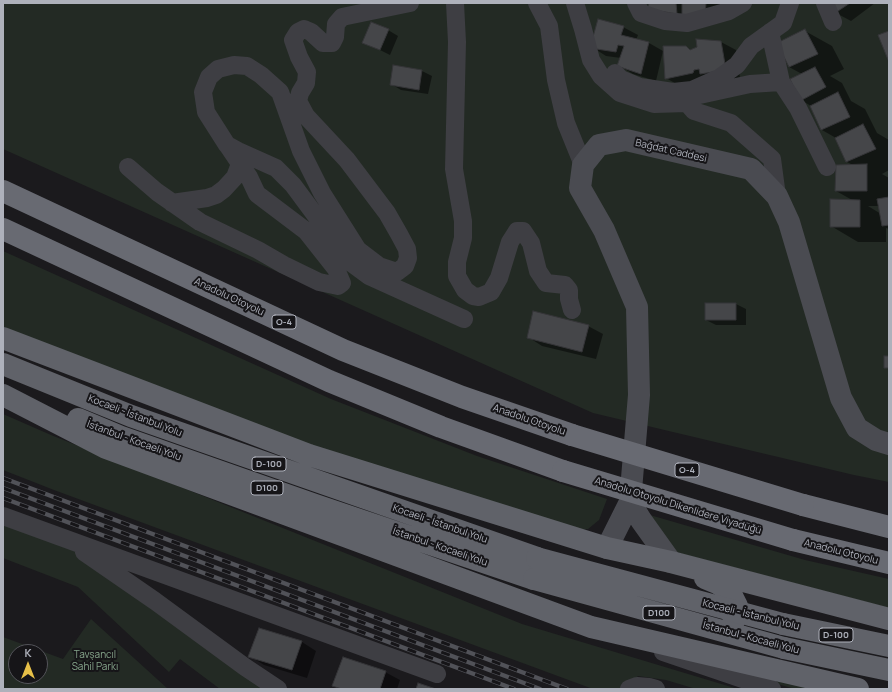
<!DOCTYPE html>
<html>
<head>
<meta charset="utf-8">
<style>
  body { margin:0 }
  #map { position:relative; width:892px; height:692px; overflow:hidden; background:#1b1a1d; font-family:Manrope,sans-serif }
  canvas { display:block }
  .frame { position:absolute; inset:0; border:4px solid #aeb1bb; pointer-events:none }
  .north { position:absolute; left:8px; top:644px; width:40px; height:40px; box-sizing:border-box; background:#161518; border:1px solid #535359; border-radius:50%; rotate:0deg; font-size:11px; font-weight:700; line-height:16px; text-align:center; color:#aeb1bb }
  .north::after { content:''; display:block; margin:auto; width:14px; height:18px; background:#e7c048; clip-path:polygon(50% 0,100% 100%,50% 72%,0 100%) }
</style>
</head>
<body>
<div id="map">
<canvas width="892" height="692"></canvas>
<div class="frame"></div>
<div class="north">K</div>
</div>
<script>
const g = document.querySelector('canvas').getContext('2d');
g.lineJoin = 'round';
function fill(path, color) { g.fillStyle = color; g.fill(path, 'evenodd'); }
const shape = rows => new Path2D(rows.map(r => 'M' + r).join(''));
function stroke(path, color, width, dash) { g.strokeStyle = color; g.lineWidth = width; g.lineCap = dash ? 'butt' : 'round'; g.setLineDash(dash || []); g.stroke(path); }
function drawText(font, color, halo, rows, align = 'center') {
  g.font = font + ' Manrope,sans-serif'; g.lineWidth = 4; g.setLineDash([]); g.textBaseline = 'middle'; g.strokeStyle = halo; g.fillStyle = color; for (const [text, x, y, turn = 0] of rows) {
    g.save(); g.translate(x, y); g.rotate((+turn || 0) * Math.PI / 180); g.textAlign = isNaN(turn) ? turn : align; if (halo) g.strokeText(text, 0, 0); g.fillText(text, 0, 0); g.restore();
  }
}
fill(shape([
  [3,3,889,3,889,482,854,475,593,413,3,149],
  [3,251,331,399,477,456,607,499,599,520,588,529,573,531,306,447,3,330],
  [3,414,51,435,522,624,738,689,696,689,666,680,638,676,624,689,593,689,54,490,3,470],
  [643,513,805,560,889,579,889,608,674,552],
  [3,523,71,548,276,689,220,689,180,659,169,672,78,587,3,558],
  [91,619,168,689,3,689,3,637,63,659],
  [16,652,40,652,40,676,16,676],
  [760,674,826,689,795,689,774,683]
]), '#232a24');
fill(shape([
  [650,3,722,3,719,23,697,23],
  [832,3,875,3,851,21,836,13],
  [623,27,638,35,636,40,649,43,663,51,656,81,633,74,618,65,621,58,606,56,592,47],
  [388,30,398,36,390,55,364,42],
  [805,31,832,46,844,69,830,76,842,83,851,101,865,109,877,133,889,140,889,170,882,174,889,178,889,229,886,228,886,242,858,242,831,226,854,201,836,191,853,165,847,162,836,138,822,130,811,106,801,100,802,74,789,67],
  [868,206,879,206,881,214],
  [697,40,721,42,736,50,740,78,680,86,666,78,686,47,691,50,698,47],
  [394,66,422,71,432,76,428,94,401,90,391,84],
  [736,304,746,309,746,325,716,325,706,320],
  [588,326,603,334,596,359,542,346,528,337],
  [260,629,302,642,316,651,307,678,264,665,250,656],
  [385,672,400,680,397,689,339,689,333,686]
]), '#0007');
const building = shape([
  [649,3,676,3,677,14,648,9,649,3],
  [682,3,706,3,705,15,682,15,682,3],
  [831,3,850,3,835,13,831,3],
  [598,19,624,26,621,35,649,42,641,74,617,66,624,46,618,45,616,52,590,48,598,19],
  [371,22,389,29,380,50,362,43,371,22],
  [805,29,818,54,789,67,777,43,805,29],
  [889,31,889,62,878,35,889,31],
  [696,39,721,41,726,70,700,74,699,69,694,70,693,73,665,79,663,46,686,46,690,50,697,47,696,39],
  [393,65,422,70,419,90,390,85,393,65],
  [815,67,826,87,800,101,790,79,815,67],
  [838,92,850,117,821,130,810,106,838,92],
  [863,124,876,149,846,162,835,138,863,124],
  [867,164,867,191,835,191,836,165,867,164],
  [889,197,889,225,882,226,877,199,889,197],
  [830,199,860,200,860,227,830,227,830,199],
  [705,303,736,303,736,320,705,320,705,303],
  [533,311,589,325,582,352,527,338,533,311],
  [884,356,889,356,889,368,884,368,884,356],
  [259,628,302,641,292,670,248,657,259,628],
  [343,657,386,671,380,689,342,689,332,686,343,657],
  [418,683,436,689,416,689,418,683]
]);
fill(building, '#454649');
stroke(building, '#353538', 1);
stroke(shape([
  [410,3,342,17,336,24,335,37,332,43,323,43,311,32,304,29,298,32,293,40,299,57,307,72,306,83,300,93,298,101,306,116,347,160,387,213,399,234,407,249,408,258,405,266,397,272,379,266,358,250,322,193,301,151,280,92,261,75,247,66,234,65,218,69,209,77,203,92,206,112,227,145,238,151,276,168,293,185,350,262,369,276,464,319],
  [455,3,457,42,454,169,463,221,463,238,457,262,457,276,465,290,473,296,479,297,491,292,499,278,510,242,517,231,523,231,531,243,538,271,546,283,565,285,569,290,569,299,572,310],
  [537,3,549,26,556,80,566,123,583,165],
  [575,3,583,29,591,60,601,76,620,93,654,104,687,103],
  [636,3,641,13,665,21,687,23,729,11,743,3],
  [825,3,833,22],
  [770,32,781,82],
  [615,73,621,79,640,87,673,92,692,90,719,78,737,65,751,46,783,23,790,3],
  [128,167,157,192,200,222,258,250,284,265,319,282,338,286,342,283,336,269,306,231,257,194,249,177,228,146],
  [777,196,772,159,731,123,694,111,687,103,695,96,750,84,781,82,798,108,827,167],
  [172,203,207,198,216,195,224,189,235,177,240,164],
  [3,516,437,674],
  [84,552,155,601,245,667,278,689],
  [663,652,772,689],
  [629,689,637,686,649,687,656,689]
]), '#3e3e43', 18);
stroke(shape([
  [630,502,639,395,637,307,604,230,580,188,583,165,599,145,626,140,751,169,777,196,789,222,841,398,857,428,876,440,889,444],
  [607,548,630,502,641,520,671,562]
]), '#4a4b51', 22);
stroke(shape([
  [3,338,309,455,607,548,671,562,889,619],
  [3,364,131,416,537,558],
  [3,395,106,448,591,627,858,689],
  [78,419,121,437,315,505,534,579],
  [705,578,717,583,730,592,737,606,732,628],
  [783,624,889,646],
  [784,648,889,670]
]), '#606269', 22);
stroke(shape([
  [3,191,343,350,462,397,572,435],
  [3,229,329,381,441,427,563,471],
  [803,505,889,527],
  [793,540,889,563]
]), '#686a72', 22);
const rail = shape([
  [3,478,567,689],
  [3,488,540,689],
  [3,498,514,689]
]);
stroke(rail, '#515258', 4.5);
stroke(rail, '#161518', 3, [9]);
stroke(shape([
  [537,558,783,624],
  [534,579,784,648]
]), '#606269', 22);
stroke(shape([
  [572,435,803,505],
  [563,471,793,540]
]), '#686a72', 22);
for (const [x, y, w] of [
  [284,322,24],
  [269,464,34],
  [687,470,24],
  [267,488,32],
  [659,613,32],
  [836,635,34]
]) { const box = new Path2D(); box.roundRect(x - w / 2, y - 7, w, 14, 3); g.fillStyle = '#161518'; g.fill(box); stroke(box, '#aeb1bb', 1); }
drawText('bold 9px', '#aeb1bb', null, [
  ["O-4",284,322],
  ["D-100",269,464],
  ["O-4",687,470],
  ["D100",267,488],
  ["D100",659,613],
  ["D-100",836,635]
]);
drawText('10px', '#aeb1bb', '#161518', [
  ["Bağdat Caddesi",671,151,13],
  ["Anadolu Otoyolu",229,297,25],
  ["Kocaeli - İstanbul Yolu",135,416,21],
  ["Anadolu Otoyolu",529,420,19],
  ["İstanbul - Kocaeli Yolu",134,441,20],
  ["Anadolu Otoyolu Dikenlidere Viyadüğü",678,506,17],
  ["Kocaeli - İstanbul Yolu",440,524,19],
  ["İstanbul - Kocaeli Yolu",440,547,19],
  ["Anadolu Otoyolu",841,552,14],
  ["Kocaeli - İstanbul Yolu",751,615,14],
  ["İstanbul - Kocaeli Yolu",751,638,15]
]);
drawText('10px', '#86a58b', '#161518', [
  ["Tavşancıl",95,655],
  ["Sahil Parkı",95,667]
]);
</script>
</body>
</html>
